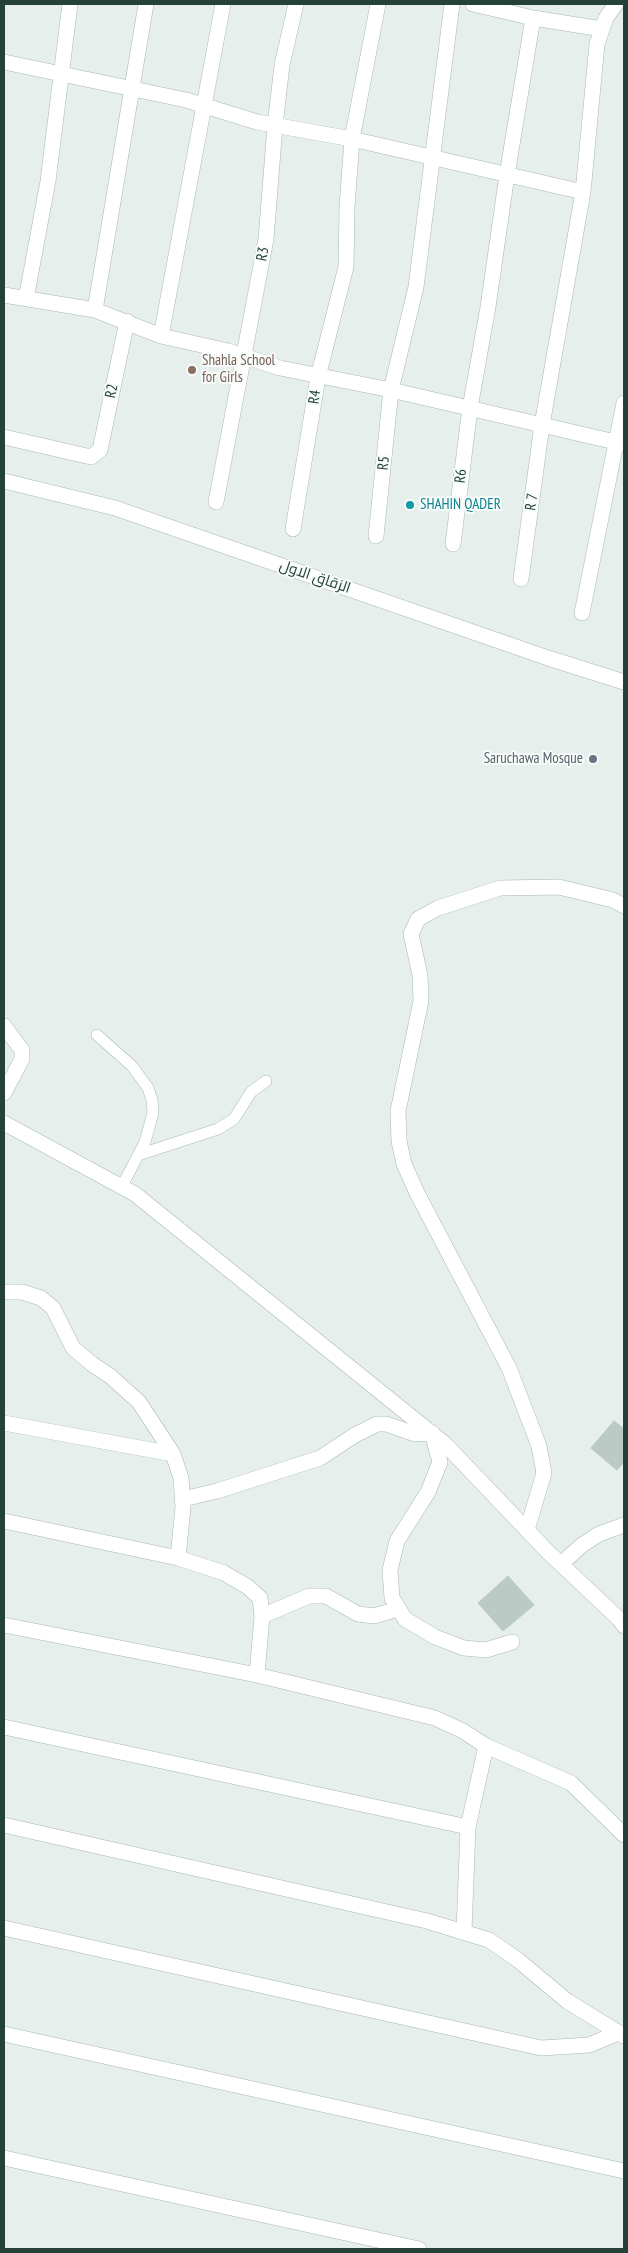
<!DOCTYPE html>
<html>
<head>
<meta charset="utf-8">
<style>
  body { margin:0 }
  #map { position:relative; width:628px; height:2253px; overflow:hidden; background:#e6efeb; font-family:"PT Sans Narrow",sans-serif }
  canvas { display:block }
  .frame { position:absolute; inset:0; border:5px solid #24423a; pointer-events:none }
</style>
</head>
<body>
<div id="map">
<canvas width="628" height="2253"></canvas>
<div class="frame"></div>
</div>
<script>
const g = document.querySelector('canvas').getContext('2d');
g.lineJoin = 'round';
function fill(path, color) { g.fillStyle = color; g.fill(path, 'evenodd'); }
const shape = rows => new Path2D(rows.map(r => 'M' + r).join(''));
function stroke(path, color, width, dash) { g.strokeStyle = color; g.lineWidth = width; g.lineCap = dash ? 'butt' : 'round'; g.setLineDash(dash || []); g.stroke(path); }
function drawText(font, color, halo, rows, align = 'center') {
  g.font = font + ' "PT Sans Narrow",Cairo,sans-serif'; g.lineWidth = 4; g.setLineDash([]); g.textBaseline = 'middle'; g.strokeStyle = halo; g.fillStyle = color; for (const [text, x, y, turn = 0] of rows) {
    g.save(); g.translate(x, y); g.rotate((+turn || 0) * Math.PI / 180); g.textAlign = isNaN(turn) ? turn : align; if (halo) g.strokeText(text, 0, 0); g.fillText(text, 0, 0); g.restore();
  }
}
const building = shape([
  [614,1421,624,1429,624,1462,617,1470,591,1448,614,1421],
  [508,1576,534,1605,503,1631,478,1603,508,1576]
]);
fill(building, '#bbcac4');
stroke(building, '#b8c9c2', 1);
const service = shape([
  [97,1035,132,1066,148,1088,152,1100,153,1113,145,1142,122,1186],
  [138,1155,218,1129,234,1119,251,1092,266,1081]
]);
const minor = shape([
  [473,4,533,18,602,29],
  [4,62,186,100,257,122,352,139,583,192],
  [4,295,95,310,161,336,228,351,280,368,391,390,624,444],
  [26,299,48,181,70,4],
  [95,310,146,4],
  [161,336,223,4],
  [4,437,91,457,100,450,127,321],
  [4,481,115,508,548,658,624,682],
  [216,502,266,239,275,126,282,65,296,4],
  [293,529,318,377,346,267,347,207,352,139,378,4],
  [376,536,391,390,416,287,452,4],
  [453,544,470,408,488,307,507,175,533,18],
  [521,579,542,425,583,192,597,44,606,18,616,4],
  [582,613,624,403],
  [4,1026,22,1050,22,1059,4,1093],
  [4,1123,135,1194,445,1444,547,1551,619,1619,624,1626],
  [4,1292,22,1292,41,1298,53,1308,73,1348,92,1364,110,1376,139,1402,173,1454,181,1478,183,1507,178,1558],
  [4,1423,173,1454],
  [183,1499,217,1491,320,1458,355,1435,377,1424,386,1424,415,1434,432,1433,440,1462,428,1492,397,1541,390,1570,392,1598,405,1619,435,1637,464,1648,486,1650,512,1642],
  [4,1521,178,1558,224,1573,248,1587,260,1598,262,1616,257,1675],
  [527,1530,544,1473,539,1446,509,1368,417,1193,404,1164,399,1141,398,1111,421,1001,420,975,411,934,418,919,438,908,500,888,559,887,613,900,624,906],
  [561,1564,582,1545,599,1534,624,1525],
  [262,1616,309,1596,326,1596,358,1614,374,1616,398,1609],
  [4,1625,257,1675,435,1718,463,1731,486,1746,571,1783,624,1835],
  [4,1727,468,1827],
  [4,1825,427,1921,489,1940,518,1960,567,2001,624,2036],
  [4,1928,541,2048,589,2045,618,2033],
  [464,1932,468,1827,486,1746],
  [4,2034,624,2171],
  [4,2158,419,2249]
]);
stroke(service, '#a8b8b2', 12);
stroke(minor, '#a8b8b2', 16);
stroke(service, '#fff', 11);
stroke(minor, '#fff', 15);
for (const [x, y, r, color] of [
  [192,370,5,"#8d6e63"],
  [410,505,5,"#0f9aa8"],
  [593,759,5,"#6b7280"]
]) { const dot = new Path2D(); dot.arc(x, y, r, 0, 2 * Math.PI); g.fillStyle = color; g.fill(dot); stroke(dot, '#f7fbf9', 2); }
drawText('15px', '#24423a', '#f7fbf9', [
  ["R3",263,254,-79],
  ["R2",112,391,-78],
  ["R4",315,397,-81],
  ["R5",384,463,-84],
  ["R6",461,476,-83],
  ["R 7",532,502,-82],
  ["الزقاق الاول",315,577,19]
]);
drawText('15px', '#785e54', '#f7fbf9', [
  ["Shahla School",202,361],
  ["for Girls",202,378]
], 'left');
drawText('15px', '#0d838f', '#f7fbf9', [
  ["SHAHIN QADER",420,505]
], 'left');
drawText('15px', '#5b616d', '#f7fbf9', [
  ["Saruchawa Mosque",583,759]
], 'right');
</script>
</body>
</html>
